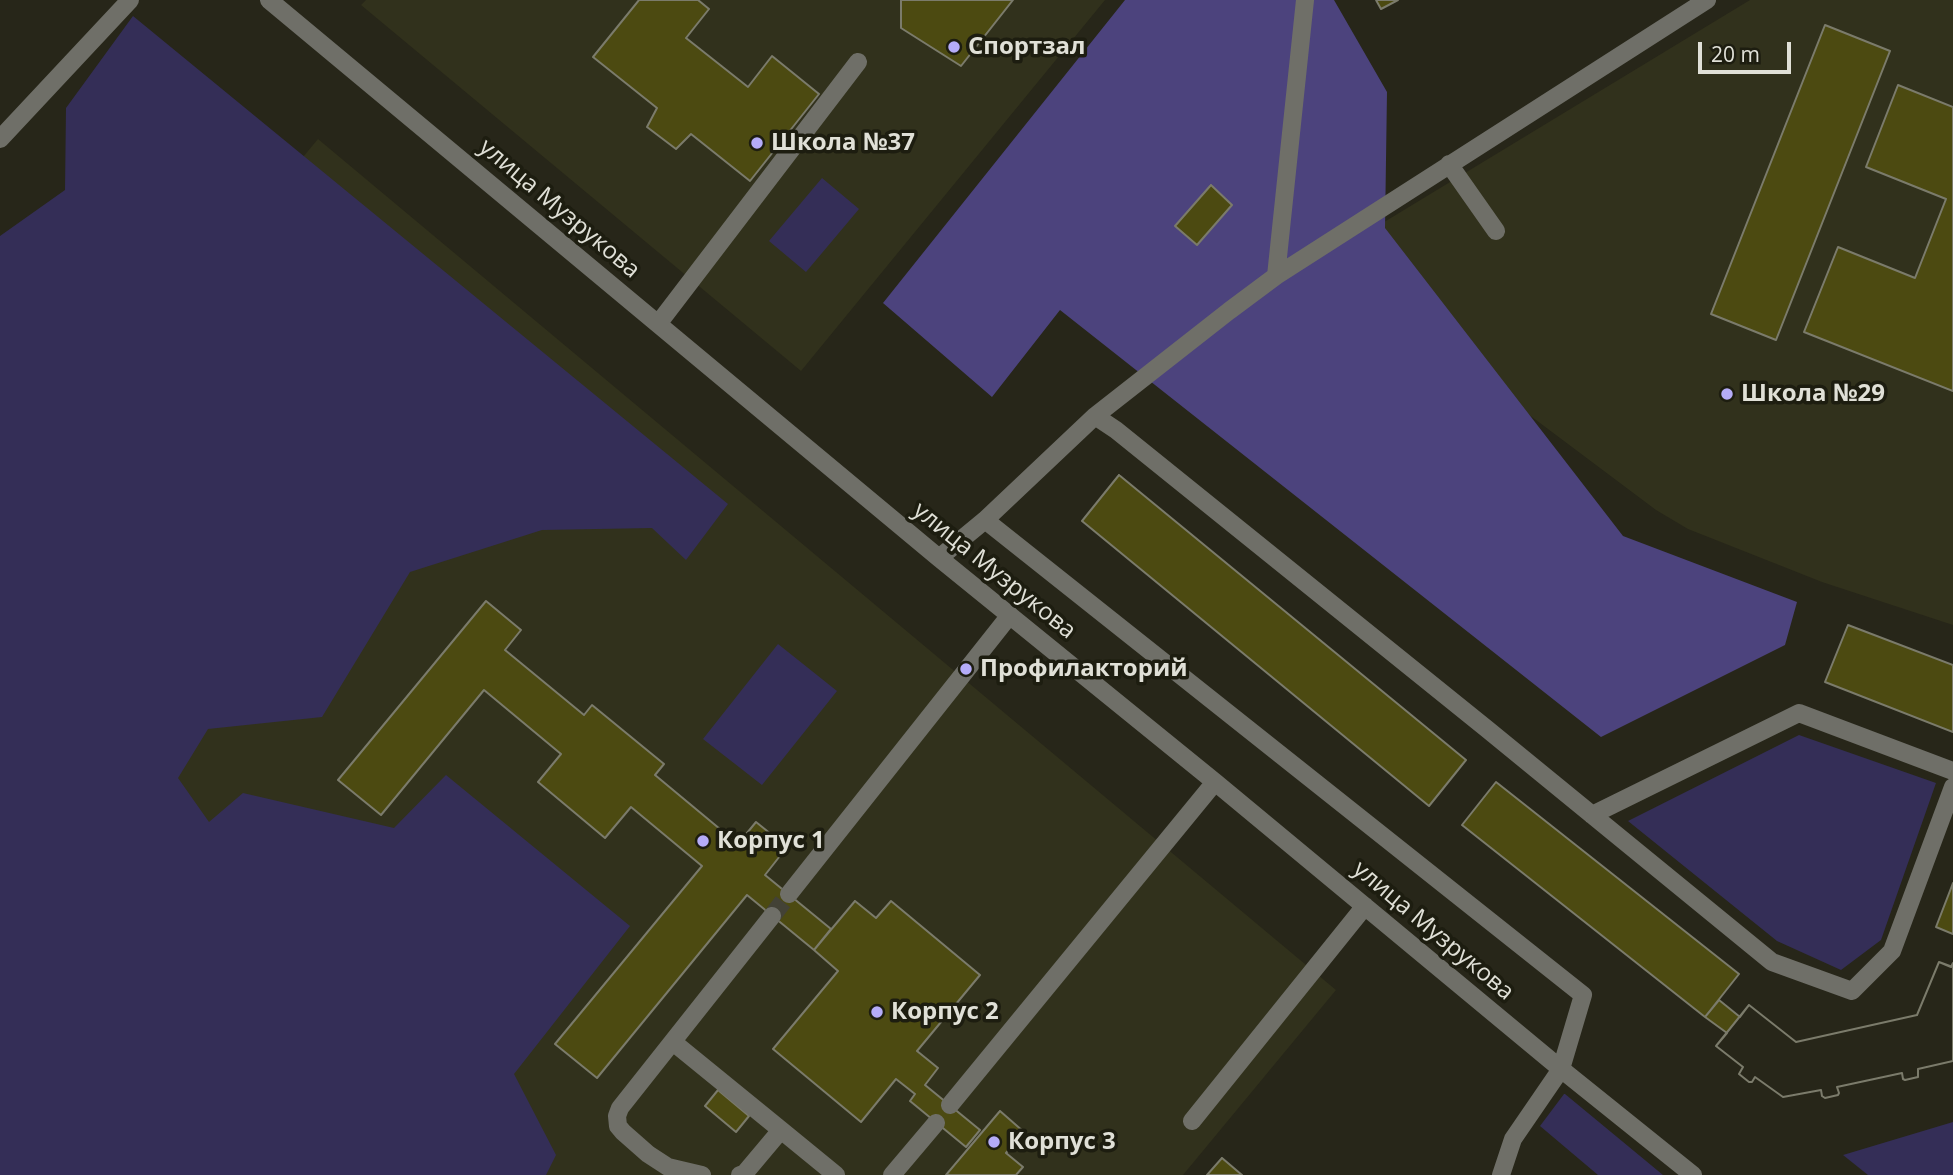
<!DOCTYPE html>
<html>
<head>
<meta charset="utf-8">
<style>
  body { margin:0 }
  #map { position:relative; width:1953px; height:1175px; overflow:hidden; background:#272619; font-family:"Open Sans",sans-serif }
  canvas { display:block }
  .scale { position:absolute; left:1698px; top:42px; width:93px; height:32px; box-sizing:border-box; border:4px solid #e0e0d7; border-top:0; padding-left:9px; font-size:21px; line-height:24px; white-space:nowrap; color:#e0e0d7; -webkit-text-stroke:5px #1d1d10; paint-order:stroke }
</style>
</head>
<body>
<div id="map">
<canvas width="1953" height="1175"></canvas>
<div class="scale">20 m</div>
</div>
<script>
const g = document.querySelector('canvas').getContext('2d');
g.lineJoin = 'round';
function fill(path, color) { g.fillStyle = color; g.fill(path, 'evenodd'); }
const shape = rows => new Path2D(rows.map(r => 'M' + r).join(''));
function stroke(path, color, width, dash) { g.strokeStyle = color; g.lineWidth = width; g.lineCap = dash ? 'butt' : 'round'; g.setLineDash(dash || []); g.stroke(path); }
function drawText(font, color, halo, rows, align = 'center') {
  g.font = font + ' "Open Sans",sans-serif'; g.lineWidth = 7; g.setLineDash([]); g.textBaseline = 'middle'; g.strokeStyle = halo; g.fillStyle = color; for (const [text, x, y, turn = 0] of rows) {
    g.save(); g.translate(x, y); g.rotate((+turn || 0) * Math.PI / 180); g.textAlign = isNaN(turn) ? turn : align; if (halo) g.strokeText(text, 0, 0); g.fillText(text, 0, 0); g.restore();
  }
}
fill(shape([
  [366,0,1105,0,801,371,361,5],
  [1750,0,1953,0,1953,625,1822,582,1688,529,1656,510,1348,279,1343,247],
  [318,139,1336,990,1183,1175,0,1175,0,521]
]), '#31311c');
fill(shape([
  [133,16,728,504,686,560,652,528,542,530,410,572,322,717,208,729,178,778,209,822,243,793,394,828,446,775,630,926,514,1074,556,1155,546,1175,0,1175,0,236,65,190,66,108],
  [822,178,859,209,806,272,769,241],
  [778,644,837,691,762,785,703,739],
  [1799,735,1936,783,1881,940,1841,970,1777,941,1628,821],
  [1564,1094,1565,1094,1663,1175,1598,1175,1540,1126],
  [1953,1122,1953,1175,1868,1175,1843,1155]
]), '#342e57');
fill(shape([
  [1125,0,1334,0,1387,92,1385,228,1623,536,1797,602,1785,645,1601,737,1060,310,992,397,883,303]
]), '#4c437d');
const building = shape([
  [639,0,698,0,709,9,686,38,748,87,772,56,819,94,750,181,691,134,676,149,647,127,657,108,593,57,639,0],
  [901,0,1013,0,961,66,901,28,901,0],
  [1376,0,1398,0,1381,9,1376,0],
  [1825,25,1890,51,1776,340,1711,314,1825,25],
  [1898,85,1953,107,1953,391,1804,332,1838,247,1915,278,1946,199,1866,167,1898,85],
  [1211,185,1232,205,1197,245,1175,226,1211,185],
  [1119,475,1466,760,1429,806,1082,521,1119,475],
  [486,601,521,630,505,650,584,715,592,705,664,764,655,775,738,844,756,822,787,847,765,875,831,929,814,950,747,895,597,1078,555,1044,702,866,631,807,605,838,538,782,561,754,484,690,381,815,338,780,486,601],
  [1848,625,1953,665,1953,732,1825,682,1848,625],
  [1496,782,1739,974,1705,1017,1462,825,1496,782],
  [1953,883,1953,934,1936,927,1953,883],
  [855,901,876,918,891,901,980,975,917,1051,938,1068,925,1085,980,1130,966,1147,910,1101,915,1094,896,1079,861,1122,773,1049,838,971,814,950,855,901],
  [1939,962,1953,967,1953,1061,1918,1069,1918,1077,1905,1080,1903,1079,1902,1073,1837,1087,1839,1093,1838,1095,1825,1098,1822,1096,1821,1090,1783,1097,1755,1077,1752,1082,1749,1082,1739,1074,1743,1067,1716,1046,1749,1005,1796,1042,1917,1015,1939,962],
  [1939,962,1951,967,1953,963,1953,1061,1918,1069,1918,1077,1905,1080,1903,1079,1902,1073,1837,1087,1839,1093,1838,1095,1825,1098,1822,1096,1821,1090,1783,1097,1755,1077,1752,1082,1749,1082,1739,1074,1743,1067,1716,1046,1727,1033,1705,1017,1719,1000,1740,1017,1749,1005,1796,1042,1917,1015,1939,962],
  [718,1090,749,1116,736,1132,705,1106,718,1090],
  [1000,1111,1024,1132,1006,1153,1023,1167,1016,1175,946,1175,1000,1111],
  [1222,1158,1242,1175,1207,1175,1222,1158]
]);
fill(building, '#4c4a11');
stroke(building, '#7b7b6b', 2);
stroke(shape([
  [772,916,789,894]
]), '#434236', 18, [18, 9]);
stroke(shape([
  [269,0,939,558,1215,782,1561,1069,1693,1175],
  [0,139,130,0],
  [1449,164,1496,231],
  [1276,276,1305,0],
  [658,324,858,62],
  [1095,416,1116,430,1487,729,1772,962,1852,991,1892,951,1953,787],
  [985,520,1583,995,1561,1069,1513,1139,1501,1175],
  [939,558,985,520,1095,416,1229,311,1276,276,1707,0],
  [1592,815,1799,713,1953,771],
  [789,894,1010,615],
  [673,1042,781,1130],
  [950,1105,1215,782],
  [1192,1121,1365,906],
  [702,1175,668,1167,648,1154,623,1132,618,1126,617,1116,620,1108,772,916],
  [740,1175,744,1174,781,1130,836,1175],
  [892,1175,936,1123]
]), '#6f6f68', 18);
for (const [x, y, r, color] of [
  [954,47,7,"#b5acf8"],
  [757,143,7,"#b5acf8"],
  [1727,394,7,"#b5acf8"],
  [966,669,7,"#b5acf8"],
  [703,841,7,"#b5acf8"],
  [877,1012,7,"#b5acf8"],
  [994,1142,7,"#b5acf8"]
]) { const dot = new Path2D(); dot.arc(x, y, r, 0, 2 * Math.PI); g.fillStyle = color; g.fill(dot); stroke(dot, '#1d1d10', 2.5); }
drawText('bold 24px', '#e0e0d7', '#1d1d10', [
  ["Спортзал",968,47],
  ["Школа №37",771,143],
  ["Школа №29",1741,394],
  ["Профилакторий",980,669],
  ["Корпус 1",717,841],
  ["Корпус 2",891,1012],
  ["Корпус 3",1008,1142]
], 'left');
drawText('24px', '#e0e0d7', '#1d1d10', [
  ["улица Музрукова",559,209,40],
  ["улица Музрукова",994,571,39],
  ["улица Музрукова",1433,931,40]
]);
</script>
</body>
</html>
